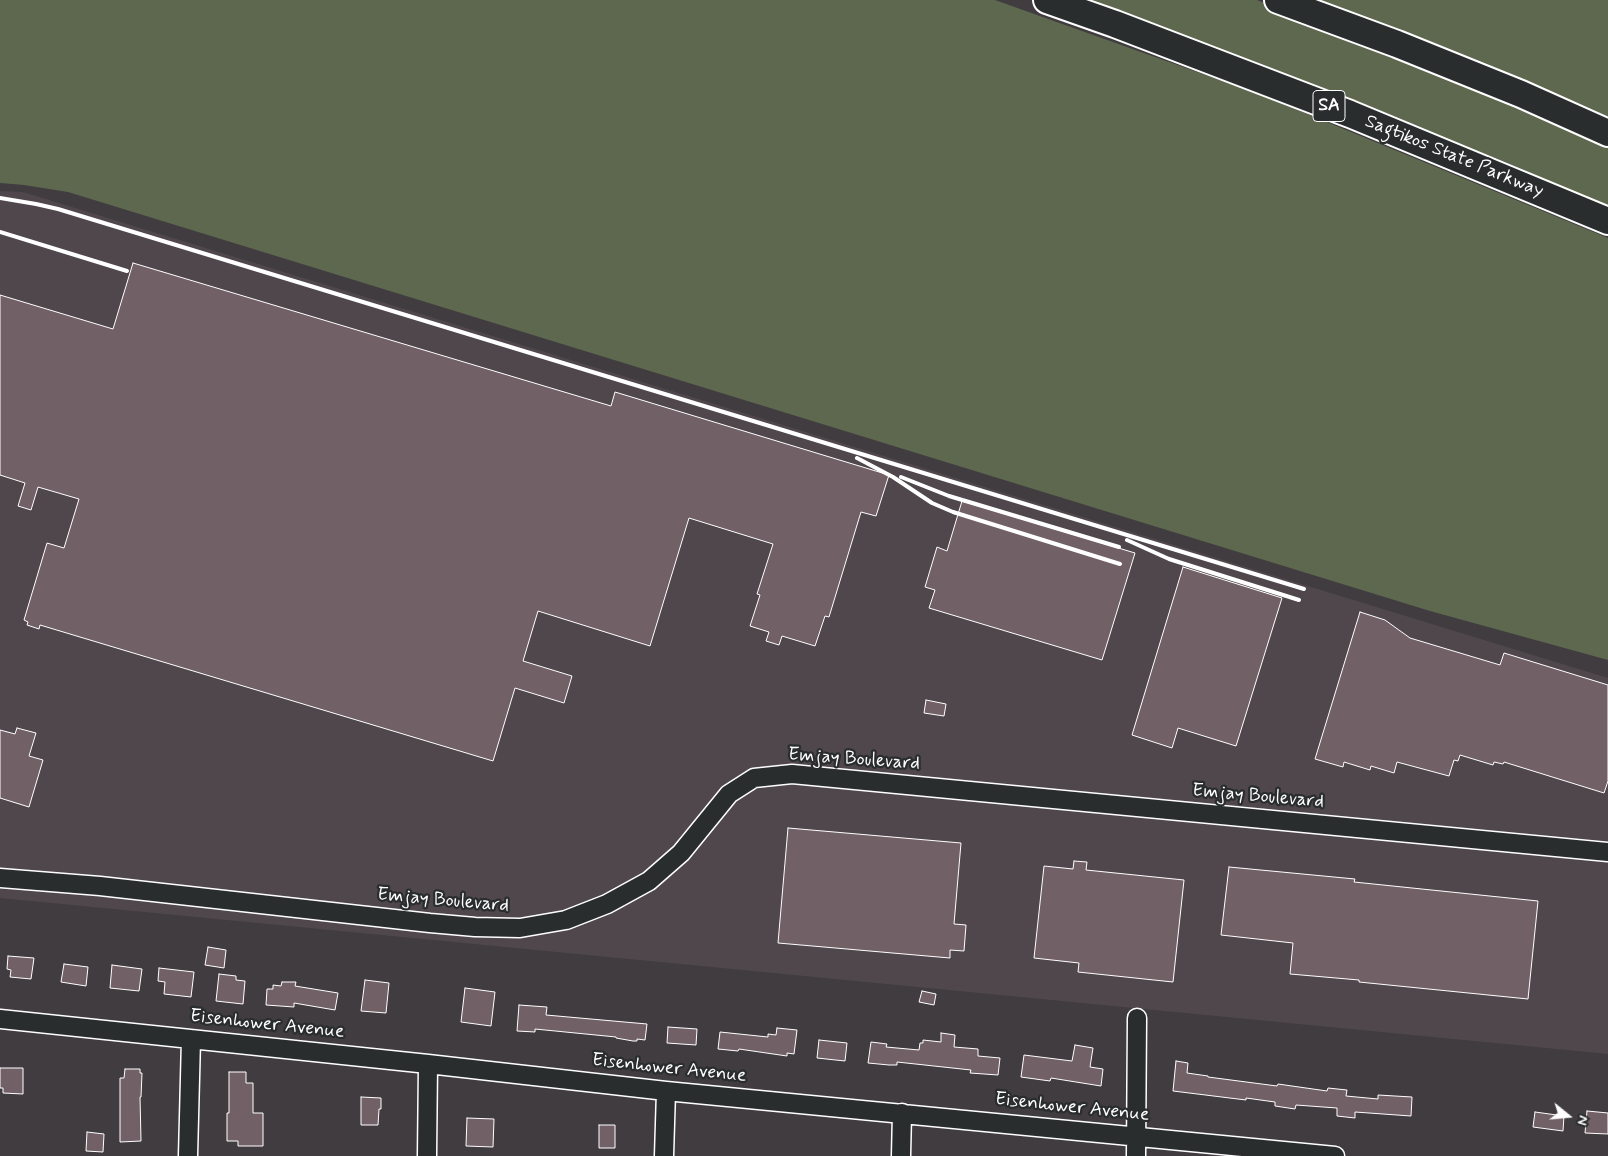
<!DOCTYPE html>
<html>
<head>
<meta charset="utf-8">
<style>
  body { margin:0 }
  #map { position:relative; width:1608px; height:1156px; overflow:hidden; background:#403c3f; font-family:Mynerve,sans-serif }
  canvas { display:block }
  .north { position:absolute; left:1543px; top:1091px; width:50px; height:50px; -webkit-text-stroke:4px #2a2d2e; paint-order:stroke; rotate:107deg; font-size:14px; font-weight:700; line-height:20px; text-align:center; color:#fff }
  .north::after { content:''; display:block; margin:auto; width:18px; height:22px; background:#fff; clip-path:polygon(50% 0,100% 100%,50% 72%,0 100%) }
</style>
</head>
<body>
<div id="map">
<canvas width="1608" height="1156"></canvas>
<div class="north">N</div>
</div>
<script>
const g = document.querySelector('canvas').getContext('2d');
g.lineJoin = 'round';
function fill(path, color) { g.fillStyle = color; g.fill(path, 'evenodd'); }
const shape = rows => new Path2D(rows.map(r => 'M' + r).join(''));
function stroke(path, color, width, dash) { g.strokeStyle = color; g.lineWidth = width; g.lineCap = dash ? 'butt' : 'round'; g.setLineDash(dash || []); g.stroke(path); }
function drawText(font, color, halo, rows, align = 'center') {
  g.font = font + ' Mynerve,sans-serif'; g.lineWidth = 4.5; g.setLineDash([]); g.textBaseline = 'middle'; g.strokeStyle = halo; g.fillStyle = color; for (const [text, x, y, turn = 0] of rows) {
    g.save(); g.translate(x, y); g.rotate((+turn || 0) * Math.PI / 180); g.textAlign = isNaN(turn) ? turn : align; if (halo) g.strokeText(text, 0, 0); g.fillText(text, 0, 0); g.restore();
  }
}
fill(shape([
  [0,191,23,192,1608,678,1608,1054,0,898]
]), '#4f474b');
fill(shape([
  [0,0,995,0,1259,94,1608,238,1608,660,1430,611,68,192,24,185,0,183],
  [1079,0,1257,0,1530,109,1608,145,1608,207,1508,163,1210,47],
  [1320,0,1608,0,1608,119,1531,84]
]), '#5d684f');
const building = shape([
  [133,263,611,406,615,392,889,475,876,516,861,512,829,617,825,616,815,646,782,636,779,645,766,641,769,632,750,626,760,595,757,594,773,544,689,518,650,646,538,611,523,661,572,676,564,703,515,688,493,761,40,625,39,629,27,625,28,622,24,620,47,543,64,548,79,499,38,487,31,510,18,506,25,483,0,475,0,295,113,329,133,263],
  [962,501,1135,553,1102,660,929,608,935,590,925,587,937,547,947,551,962,501],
  [1183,567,1282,598,1236,746,1178,728,1172,748,1132,735,1183,567],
  [1360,612,1385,620,1410,638,1500,665,1504,653,1608,685,1608,781,1604,793,1504,762,1503,764,1494,762,1493,765,1460,755,1458,761,1454,760,1449,776,1397,762,1394,773,1371,766,1370,770,1344,762,1343,767,1315,759,1360,612],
  [926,700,946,704,944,716,924,713,926,700],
  [17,728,36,733,29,756,43,760,29,807,0,798,0,730,15,734,17,728],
  [788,828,961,843,954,924,966,925,964,951,950,950,950,958,778,943,788,828],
  [1074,861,1087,862,1086,870,1184,880,1173,982,1078,972,1079,963,1034,958,1044,866,1073,869,1074,861],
  [1229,867,1355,879,1354,882,1538,901,1528,999,1359,982,1359,980,1290,974,1293,943,1221,935,1229,867],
  [208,947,226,950,224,968,205,965,208,947],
  [8,956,34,958,31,979,10,977,11,970,7,969,8,956],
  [64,964,88,967,86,986,61,982,64,964],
  [112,965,142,969,139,991,110,988,112,965],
  [159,968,194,972,191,997,164,994,165,982,158,981,159,968],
  [219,974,236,976,236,980,245,981,243,1004,216,1001,219,974],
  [365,980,389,983,386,1013,361,1011,365,980],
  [282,982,296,982,295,986,338,993,335,1010,294,1003,294,1007,266,1005,267,989,273,989,273,985,281,986,282,982],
  [465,988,495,992,491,1026,461,1022,465,988],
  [922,991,936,994,934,1005,919,1002,922,991],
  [519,1005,547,1007,546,1015,647,1024,645,1040,637,1039,637,1041,633,1041,616,1038,616,1037,535,1029,535,1032,517,1031,519,1005],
  [668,1027,697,1029,696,1045,667,1043,668,1027],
  [777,1028,797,1030,794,1054,787,1053,787,1056,739,1049,738,1051,718,1049,720,1032,768,1037,768,1034,776,1035,777,1028],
  [941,1033,955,1035,954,1047,978,1049,978,1056,1000,1058,998,1075,970,1073,971,1070,897,1062,897,1065,889,1065,868,1063,871,1042,887,1044,886,1047,919,1050,920,1043,923,1043,923,1040,941,1042,941,1033],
  [819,1040,847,1043,845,1061,817,1058,819,1040],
  [1075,1045,1093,1048,1090,1067,1103,1069,1101,1086,1051,1078,1050,1081,1021,1077,1024,1055,1072,1061,1075,1045],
  [1176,1061,1188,1063,1187,1073,1208,1076,1208,1077,1277,1086,1278,1084,1327,1091,1328,1088,1347,1090,1346,1096,1378,1099,1378,1095,1412,1097,1411,1116,1355,1112,1355,1118,1337,1116,1337,1108,1296,1105,1295,1109,1275,1106,1275,1102,1246,1098,1246,1100,1173,1091,1176,1061],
  [0,1068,23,1068,23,1094,3,1093,3,1088,0,1088,0,1068],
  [125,1069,140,1069,140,1073,142,1073,141,1097,140,1097,141,1141,120,1142,120,1078,124,1078,125,1069],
  [229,1072,246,1072,246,1083,253,1083,253,1113,263,1113,263,1146,238,1146,238,1141,227,1141,227,1113,229,1113,229,1072],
  [361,1097,381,1098,381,1109,379,1109,378,1125,361,1125,361,1097],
  [1587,1111,1608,1113,1608,1134,1585,1133,1587,1111],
  [1535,1112,1564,1116,1563,1131,1533,1127,1535,1112],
  [467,1118,494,1119,493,1147,466,1146,467,1118],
  [599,1125,615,1125,615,1148,599,1148,599,1125],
  [87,1132,104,1134,103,1152,86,1151,87,1132]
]);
fill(building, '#726067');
stroke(building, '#fff', 1);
const minor = shape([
  [0,878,100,886,430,923,475,927,520,928,566,920,607,904,649,881,681,853,729,794,754,778,792,774,1608,852],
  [0,1019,428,1064,666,1091,1335,1156],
  [188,1156,191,1039],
  [427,1156,428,1064],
  [664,1156,666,1091],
  [901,1156,902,1113],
  [1136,1156,1137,1018]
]);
const highway = shape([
  [1047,0,1115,24,1350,114,1608,221],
  [1278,0,1397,44,1521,94,1608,133]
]);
stroke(minor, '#fff', 21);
stroke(highway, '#fff', 30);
stroke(minor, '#2a2d2e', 18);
stroke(highway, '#2a2d2e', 26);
stroke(shape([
  [0,198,36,204,58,209,1304,589],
  [0,232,127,271],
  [857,458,893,477,932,503,953,512,1120,564],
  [901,477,949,496,1119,547],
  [1127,540,1169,559,1299,600]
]), '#fff', 4);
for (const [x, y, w] of [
  [1329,106,32]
]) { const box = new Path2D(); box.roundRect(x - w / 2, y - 15.5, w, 31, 4); g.fillStyle = '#2a2d2e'; g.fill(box); stroke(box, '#fff', 1); }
drawText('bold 18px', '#fff', null, [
  ["SA",1329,106]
]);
drawText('19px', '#fff', '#2a2d2e', [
  ["Sagtikos State Parkway",1454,157,22],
  ["Emjay Boulevard",854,760,4],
  ["Emjay Boulevard",1258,797,5],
  ["Emjay Boulevard",443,901,5],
  ["Eisenhower Avenue",267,1025,6],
  ["Eisenhower Avenue",669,1069,6],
  ["Eisenhower Avenue",1072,1108,6]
]);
</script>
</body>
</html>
